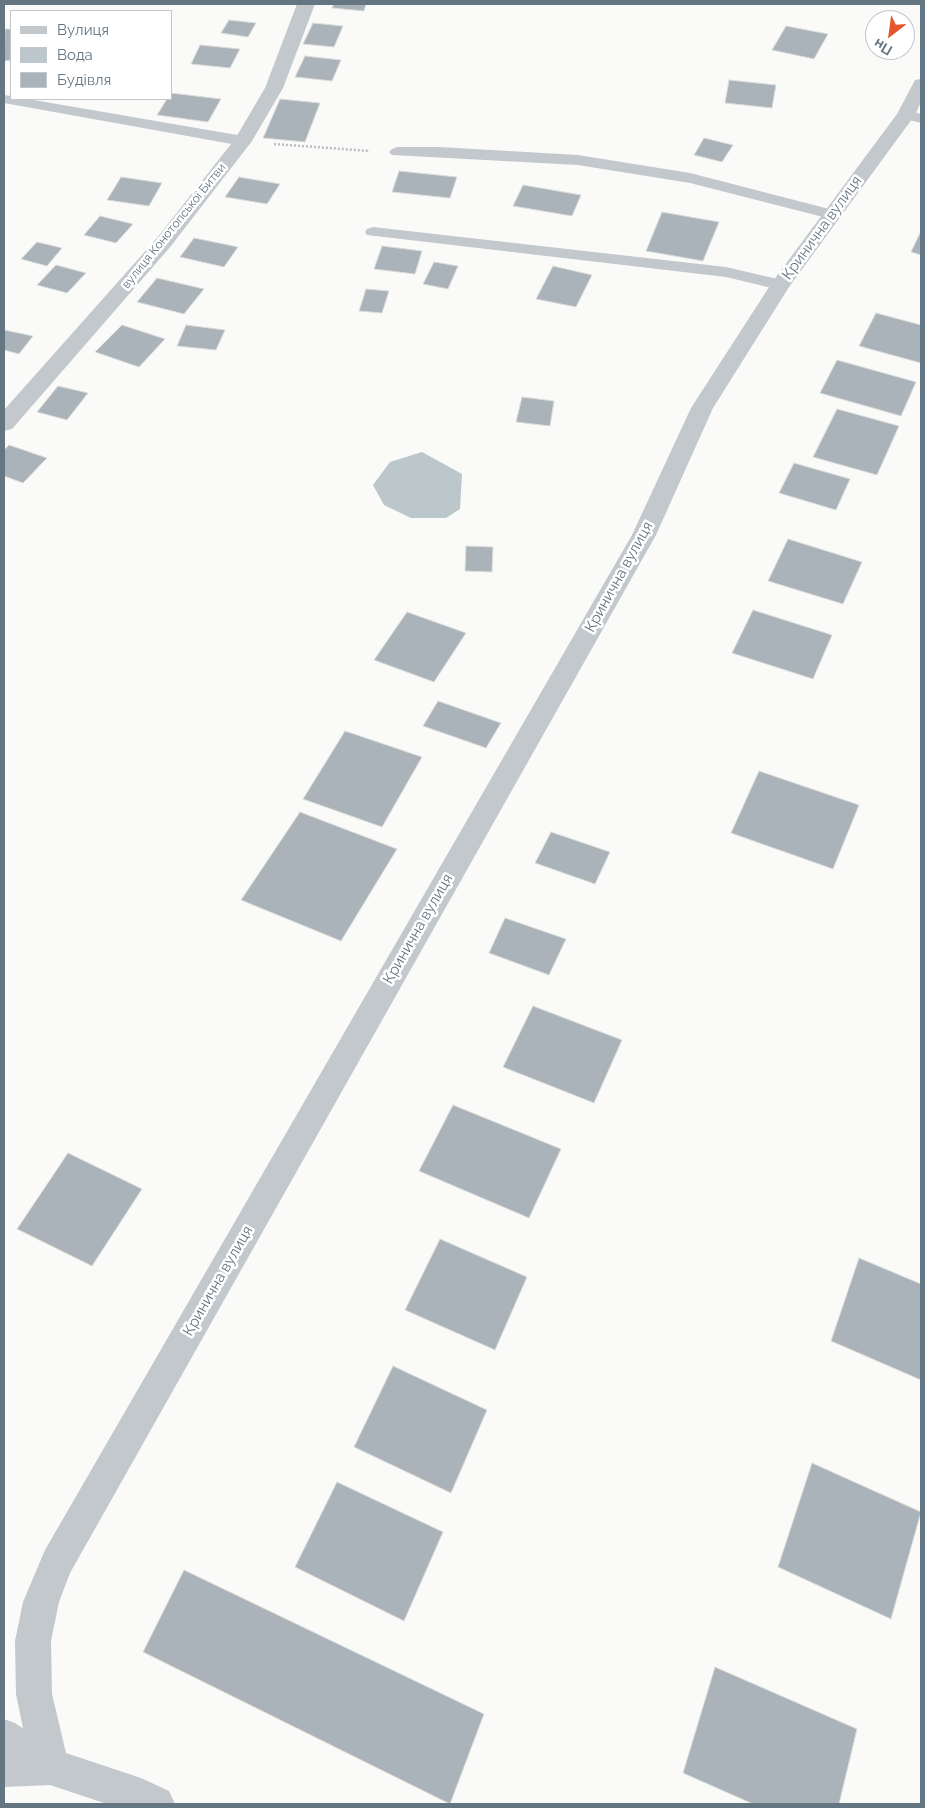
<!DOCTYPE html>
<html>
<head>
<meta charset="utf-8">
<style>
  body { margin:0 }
  #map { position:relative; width:925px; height:1808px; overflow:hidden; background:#fafaf8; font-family:Raleway,sans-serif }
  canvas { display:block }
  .frame { position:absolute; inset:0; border:5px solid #657683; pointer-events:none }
  .legend { position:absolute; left:10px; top:10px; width:162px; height:90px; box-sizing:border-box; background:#fff; border:1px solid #c1c8cd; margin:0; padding:6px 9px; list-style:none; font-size:15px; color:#657683 }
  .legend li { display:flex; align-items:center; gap:10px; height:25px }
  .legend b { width:25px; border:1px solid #c1c8cd }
  .north { position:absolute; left:865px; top:10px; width:50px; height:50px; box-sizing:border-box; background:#fff; border:1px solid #c1c8cd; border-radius:50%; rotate:210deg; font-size:14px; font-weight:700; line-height:20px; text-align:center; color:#657683 }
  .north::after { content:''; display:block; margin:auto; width:18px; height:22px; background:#e4572e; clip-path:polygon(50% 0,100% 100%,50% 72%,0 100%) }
</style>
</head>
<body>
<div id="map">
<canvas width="925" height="1808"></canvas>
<div class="frame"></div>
<ul class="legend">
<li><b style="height:6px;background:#c3c8cc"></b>Вулиця</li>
<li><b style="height:14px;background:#bbc7cb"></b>Вода</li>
<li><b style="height:14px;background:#aab3b9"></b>Будівля</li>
</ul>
<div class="north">Пн</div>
</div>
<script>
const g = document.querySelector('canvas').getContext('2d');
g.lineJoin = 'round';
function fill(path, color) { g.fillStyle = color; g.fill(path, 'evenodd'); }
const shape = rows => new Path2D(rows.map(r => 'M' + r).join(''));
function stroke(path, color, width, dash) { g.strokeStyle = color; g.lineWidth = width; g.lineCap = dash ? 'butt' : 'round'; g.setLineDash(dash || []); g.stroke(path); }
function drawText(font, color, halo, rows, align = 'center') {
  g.font = font + ' Raleway,sans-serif'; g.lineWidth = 5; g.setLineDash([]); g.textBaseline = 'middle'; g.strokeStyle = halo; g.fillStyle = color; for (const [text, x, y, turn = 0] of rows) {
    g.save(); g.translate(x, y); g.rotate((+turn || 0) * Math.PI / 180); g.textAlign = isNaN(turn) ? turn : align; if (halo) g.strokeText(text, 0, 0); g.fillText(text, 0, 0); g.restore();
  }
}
fill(shape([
  [422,452,462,474,460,509,446,518,411,518,384,505,373,485,390,462]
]), '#bbc7cb');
const building = shape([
  [334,4,366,4,364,11,332,8,334,4],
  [229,20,256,23,248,37,221,33,229,20],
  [313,23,343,26,334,47,303,44,313,23],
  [786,26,828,34,814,59,772,50,786,26],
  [5,29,11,29,11,60,4,61,5,29],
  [200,45,240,49,230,68,191,64,200,45],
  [305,56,341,60,332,81,295,77,305,56],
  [729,80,776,85,772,108,725,103,729,80],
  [171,93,221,99,208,122,157,115,167,99,171,99,171,93],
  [280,99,320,103,305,142,263,138,280,99],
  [704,138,733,145,722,162,694,155,704,138],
  [399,171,457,177,450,198,392,192,399,171],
  [121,177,162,183,149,206,107,200,121,177],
  [239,177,280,184,267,204,225,197,239,177],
  [523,185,581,195,572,216,513,206,523,185],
  [662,212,719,222,703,261,646,251,662,212],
  [100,216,133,224,116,243,84,235,100,216],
  [921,231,921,255,911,252,921,231],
  [194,238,238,247,224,267,180,257,194,238],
  [37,242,62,248,47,266,21,259,37,242],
  [382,246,422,251,415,274,374,269,382,246],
  [434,262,458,266,448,289,423,284,434,262],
  [56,265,86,273,67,293,37,285,56,265],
  [553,266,592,275,576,307,536,299,553,266],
  [157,278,204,289,184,314,137,302,157,278],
  [366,289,389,291,382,313,359,311,366,289],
  [876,313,921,325,921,363,859,346,876,313],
  [122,325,165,339,139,367,95,352,122,325],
  [186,325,225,330,216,350,177,346,186,325],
  [4,330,33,336,19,354,4,350,4,330],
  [837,360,916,382,901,416,820,393,837,360],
  [58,386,88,393,67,420,37,412,58,386],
  [522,397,554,401,550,426,516,422,522,397],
  [837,409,899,426,877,475,813,457,837,409],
  [9,445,47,458,23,483,4,476,4,450,9,445],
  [794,463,850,479,836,510,779,493,794,463],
  [788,539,862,562,843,604,768,581,788,539],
  [466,546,493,547,492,572,465,571,466,546],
  [753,610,832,635,813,679,732,653,753,610],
  [407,612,466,633,434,682,374,660,407,612],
  [438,701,501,723,486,748,423,726,438,701],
  [345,731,422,757,382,827,303,799,345,731],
  [759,771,859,805,833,869,731,833,759,771],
  [300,812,397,849,341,941,241,900,300,812],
  [551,832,610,852,595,884,535,863,551,832],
  [505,918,566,939,549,975,489,953,505,918],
  [533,1006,622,1040,594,1103,503,1067,533,1006],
  [453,1105,561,1149,529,1218,419,1171,453,1105],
  [68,1153,142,1189,92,1266,17,1229,68,1153],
  [440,1239,527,1277,495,1350,405,1310,440,1239],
  [859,1258,921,1284,921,1380,831,1341,859,1258],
  [393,1366,487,1410,451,1493,354,1447,393,1366],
  [812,1463,921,1512,891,1619,778,1567,812,1463],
  [337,1482,443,1532,404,1621,295,1567,337,1482],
  [184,1570,484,1714,450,1804,143,1652,184,1570],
  [715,1667,857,1729,839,1804,753,1804,683,1773,715,1667]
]);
fill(building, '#aab3b9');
stroke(building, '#dcdcda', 1);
stroke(shape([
  [274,144,370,151]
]), '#bbbfc2', 2.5, [2, 2]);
fill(shape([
  [4,95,11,96,11,99,28,99,243,136,248,138,251,141,248,144,243,146,4,103,4,95],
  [906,110,921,114,921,123,901,118,898,115,901,112,906,110],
  [397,147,439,147,578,155,690,173,837,211,839,214,837,217,831,219,690,183,578,165,392,155,389,152,392,149,397,147],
  [373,227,726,267,786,281,788,285,786,289,780,290,726,277,367,235,365,232,367,229,373,227],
  [4,1719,15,1723,60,1754,64,1765,60,1776,49,1780,38,1776,4,1752,4,1719]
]), '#c3c8cc');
fill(shape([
  [297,4,315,4,283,88,252,141,171,246,12,429,4,431,4,410,157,238,235,139,265,88,297,4],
  [921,79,921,102,915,115,789,287,713,408,656,535,70,1573,59,1602,51,1641,52,1694,66,1753,141,1778,169,1791,175,1804,107,1804,50,1785,4,1787,4,1749,27,1748,16,1694,15,1641,23,1602,45,1550,632,535,691,408,773,281,897,114,915,80,921,79]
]), '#c3c8cc');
drawText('12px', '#657683', '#fff', [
  ["вулиця Конотопської Битви",174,226,-51]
]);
drawText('15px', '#657683', '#fff', [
  ["Кринична вулиця",822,228,-54],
  ["Кринична вулиця",619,577,-61],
  ["Кринична вулиця",418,929,-60],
  ["Кринична вулиця",218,1281,-60]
]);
</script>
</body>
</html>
